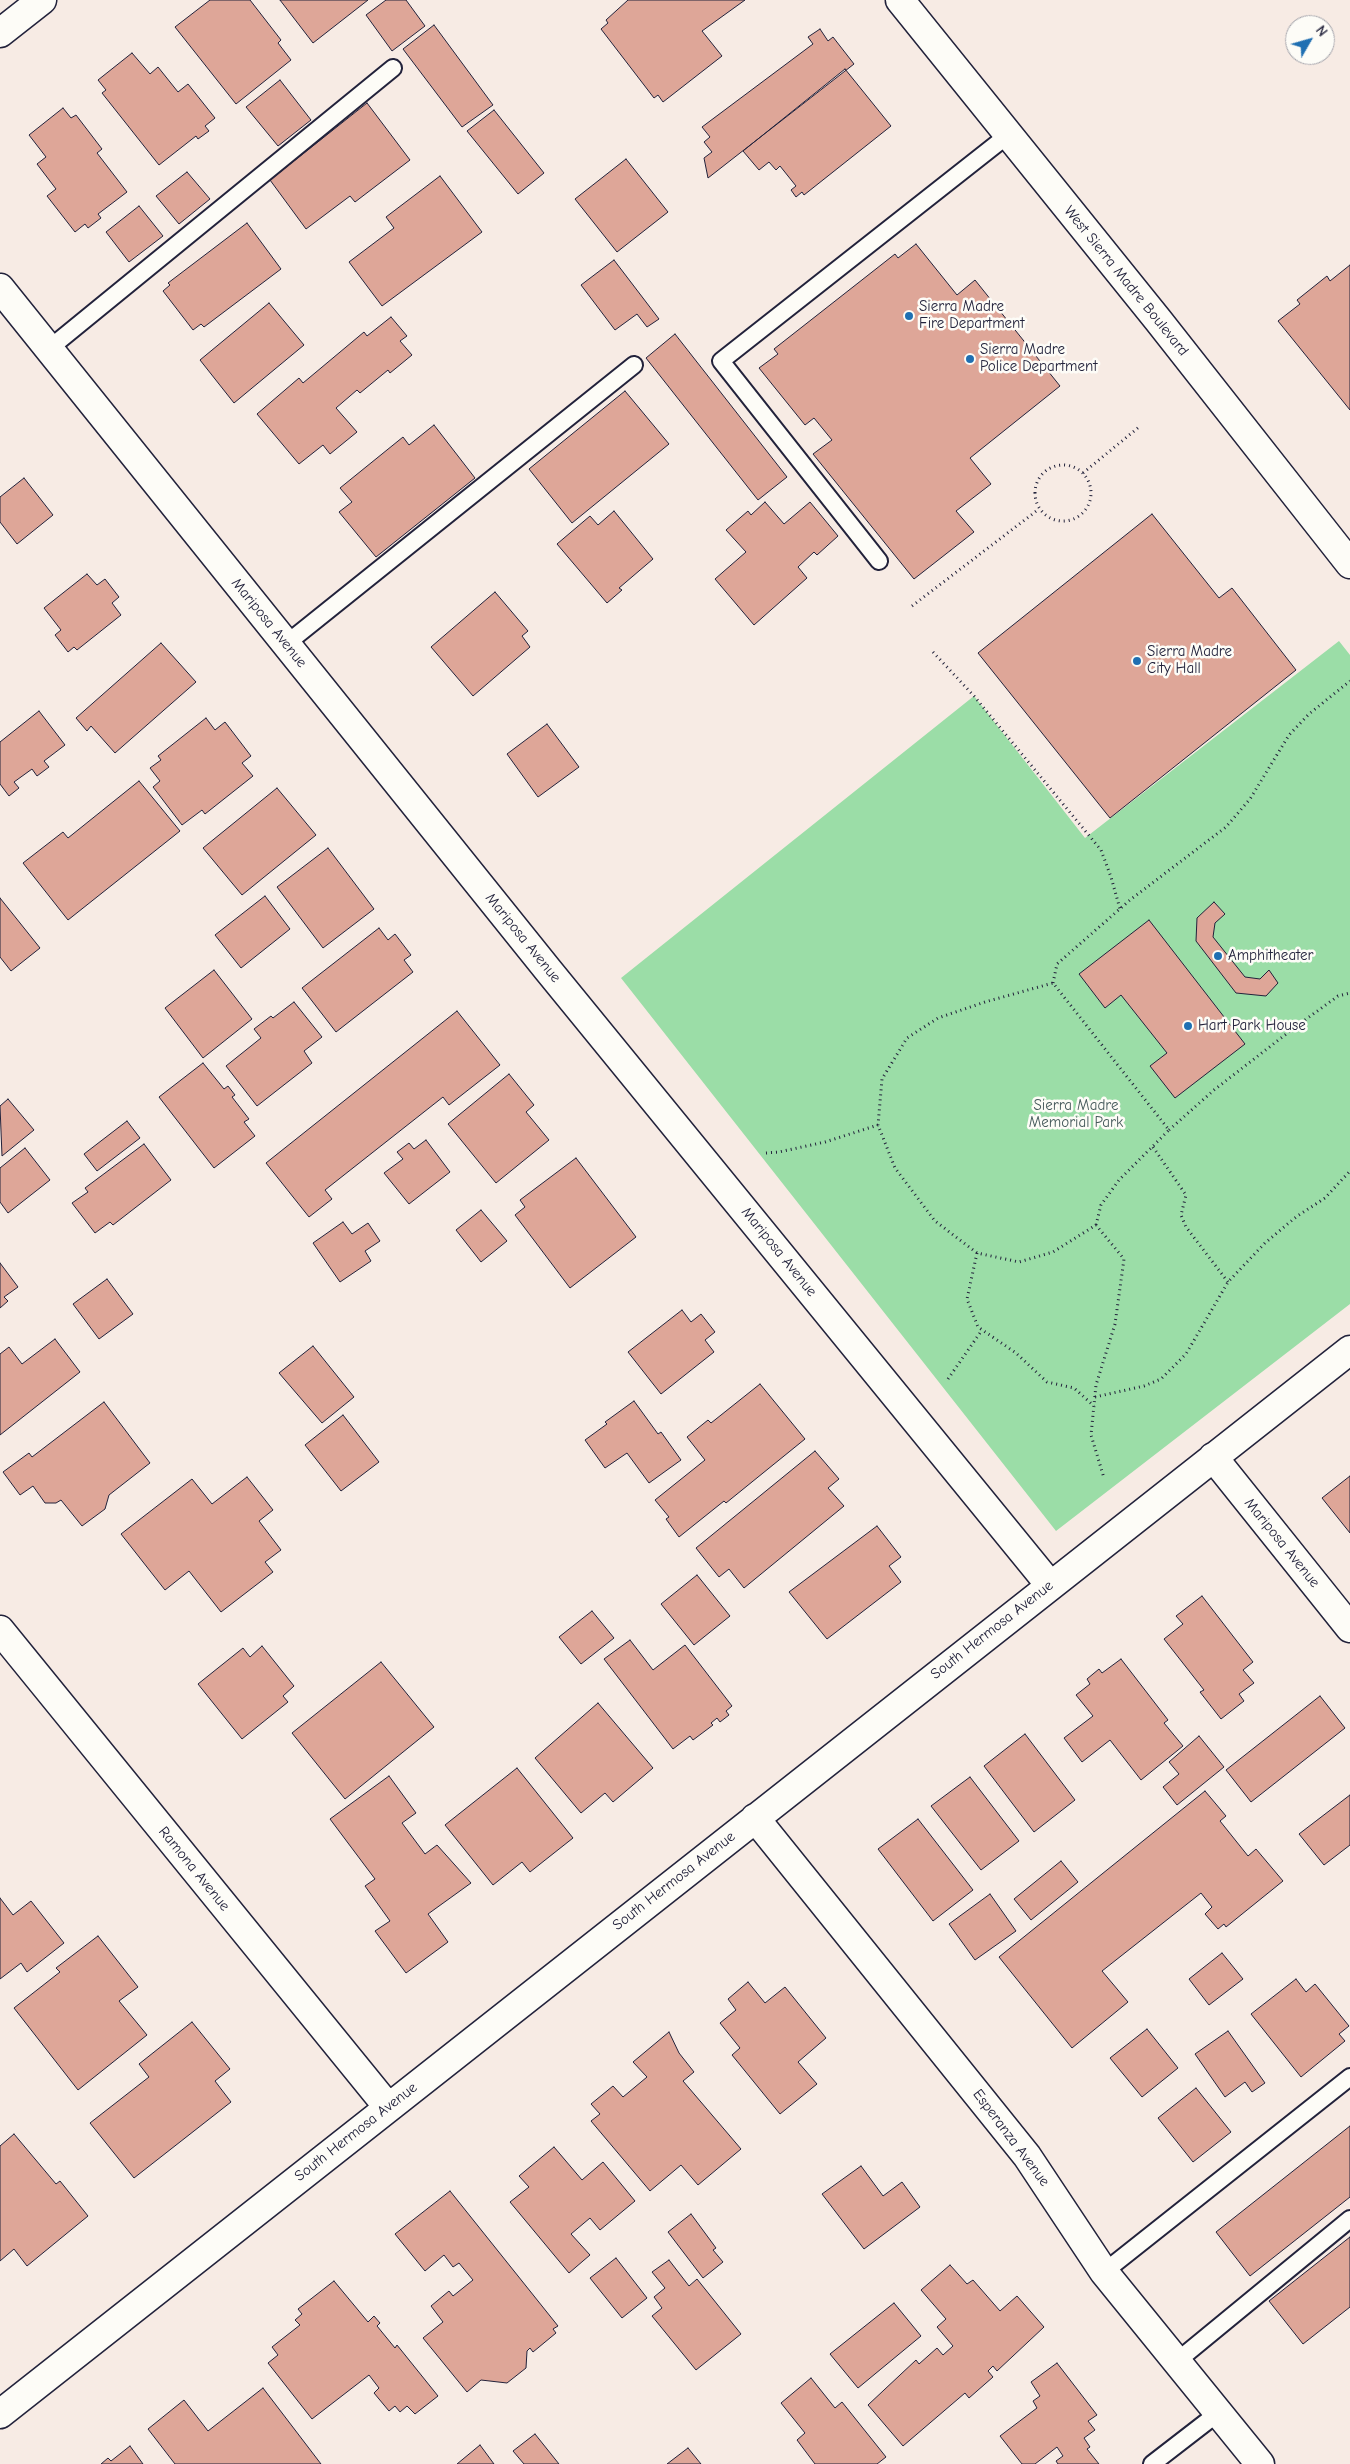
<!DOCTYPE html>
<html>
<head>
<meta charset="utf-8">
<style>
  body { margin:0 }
  #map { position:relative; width:1350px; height:2464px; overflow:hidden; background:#f7ebe4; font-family:"Comic Neue",sans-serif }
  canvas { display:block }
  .north { position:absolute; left:1285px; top:15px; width:50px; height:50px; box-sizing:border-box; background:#fdfcf7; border:1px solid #a5a5ac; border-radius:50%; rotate:52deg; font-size:14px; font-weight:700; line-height:20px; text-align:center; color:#22223b }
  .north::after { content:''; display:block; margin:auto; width:18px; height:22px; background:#1f6fb2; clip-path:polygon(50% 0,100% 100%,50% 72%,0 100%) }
</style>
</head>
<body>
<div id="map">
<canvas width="1350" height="2464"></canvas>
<div class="north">N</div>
</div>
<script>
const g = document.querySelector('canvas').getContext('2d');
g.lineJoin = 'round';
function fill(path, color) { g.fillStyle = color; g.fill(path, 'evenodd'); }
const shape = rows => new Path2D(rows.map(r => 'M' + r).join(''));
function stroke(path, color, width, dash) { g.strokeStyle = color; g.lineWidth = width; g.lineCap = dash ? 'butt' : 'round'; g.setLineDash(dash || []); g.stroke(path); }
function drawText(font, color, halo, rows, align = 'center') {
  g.font = font + ' "Comic Neue",sans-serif'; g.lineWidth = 5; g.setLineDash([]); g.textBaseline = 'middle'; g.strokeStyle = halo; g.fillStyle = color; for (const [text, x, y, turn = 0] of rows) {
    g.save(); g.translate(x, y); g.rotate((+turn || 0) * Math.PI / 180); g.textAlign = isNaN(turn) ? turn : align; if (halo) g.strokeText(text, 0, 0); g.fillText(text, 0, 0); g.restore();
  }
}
fill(shape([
  [1339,641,1350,655,1350,1304,1056,1531,621,978,974,696,1085,838]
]), '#9bdda7');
const building = shape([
  [210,0,250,0,281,40,278,43,291,60,236,104,175,27,210,0],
  [280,0,368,0,313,43,280,0],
  [386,0,406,0,425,26,392,51,366,15,386,0],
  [628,0,745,0,702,31,722,56,663,102,658,95,654,98,601,29,608,23,606,20,628,0],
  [434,25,493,105,462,127,403,49,434,25],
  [820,29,828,41,833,37,854,64,708,178,704,158,712,152,704,142,710,137,702,127,813,44,808,37,820,29],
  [132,53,150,74,158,67,178,92,188,84,215,118,205,126,209,131,198,139,196,136,159,165,102,93,106,90,98,80,132,53],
  [845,69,891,126,804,195,802,192,796,197,791,190,796,186,780,166,776,170,769,162,759,170,743,151,845,69],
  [280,80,311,120,278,146,246,107,280,80],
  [367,103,410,160,355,202,350,196,306,229,270,180,367,103],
  [63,108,71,118,76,115,102,149,97,153,127,192,98,214,101,218,88,228,85,224,75,232,47,196,56,189,37,164,46,157,29,135,63,108],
  [494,110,544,173,518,194,467,131,494,110],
  [626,159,668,212,617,252,575,199,626,159],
  [187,172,210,199,179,224,156,196,187,172],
  [440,176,482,232,382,306,349,262,394,228,386,217,440,176],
  [139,206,163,236,129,262,106,232,139,206],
  [247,223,281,269,204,327,201,324,193,330,163,291,170,285,168,283,247,223],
  [916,244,957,295,975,280,1060,386,970,458,991,484,956,511,974,532,914,579,813,454,832,440,814,418,805,425,759,368,778,354,774,349,895,254,898,258,916,244],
  [614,260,659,319,647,327,637,314,615,330,581,285,614,260],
  [1350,265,1350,410,1278,321,1300,304,1297,300,1327,276,1330,281,1350,265],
  [269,303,304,345,234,403,200,360,269,303],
  [391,317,407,336,400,341,412,355,390,373,388,370,360,393,357,390,336,408,357,432,330,454,323,445,299,464,257,414,299,378,303,383,364,332,367,336,391,317],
  [675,334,787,477,758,500,646,358,675,334],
  [625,391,669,444,572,523,529,469,625,391],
  [434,425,475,478,376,557,339,512,352,502,340,488,403,437,409,445,434,425],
  [24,478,53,515,17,544,0,522,0,497,24,478],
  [765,502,784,524,810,502,838,536,817,555,814,552,798,567,807,578,754,625,715,579,746,552,726,530,748,511,751,515,765,502],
  [614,511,653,559,619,588,622,590,607,603,557,544,590,516,598,525,614,511],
  [1152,514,1219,598,1232,588,1296,670,1110,818,978,653,1152,514],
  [87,574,97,585,105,579,119,597,112,603,121,615,77,650,74,647,68,652,55,635,61,630,44,608,87,574],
  [495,592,528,631,522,636,530,647,473,696,431,647,495,592],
  [161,643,196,682,115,753,91,726,87,731,76,718,161,643],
  [39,711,65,745,44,761,49,767,37,776,32,769,14,782,19,788,9,796,0,784,0,742,39,711],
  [206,718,215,730,225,722,251,756,242,763,253,776,205,814,202,810,182,825,153,787,160,781,150,768,161,760,158,756,206,718],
  [547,724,579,767,538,797,507,754,547,724],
  [139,781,180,831,68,920,23,863,63,832,68,838,139,781],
  [277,788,316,835,242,895,203,848,277,788],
  [328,848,374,909,323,948,277,887,328,848],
  [265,896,290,929,241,968,215,935,265,896],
  [0,898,40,948,11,971,0,957,0,898],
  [1214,902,1225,914,1215,923,1213,937,1245,977,1260,979,1269,970,1278,983,1266,996,1236,993,1196,941,1197,918,1214,902],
  [1149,920,1245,1044,1175,1098,1150,1066,1167,1053,1121,995,1105,1008,1079,974,1149,920],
  [379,928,388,940,395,934,411,955,404,960,413,972,336,1032,302,988,379,928],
  [214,970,252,1019,203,1058,165,1008,214,970],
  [294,1002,322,1037,304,1051,312,1063,257,1106,226,1066,261,1038,254,1029,271,1016,273,1018,294,1002],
  [457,1011,500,1065,449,1105,443,1097,325,1190,332,1199,309,1217,266,1163,457,1011],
  [203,1063,224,1089,228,1086,235,1095,232,1097,249,1119,244,1122,255,1136,214,1168,159,1097,203,1063],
  [509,1074,534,1105,526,1112,549,1140,496,1183,448,1124,509,1074],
  [8,1099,34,1130,2,1156,0,1106,8,1099],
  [127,1121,140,1138,97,1171,84,1154,127,1121],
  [426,1140,450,1172,409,1204,384,1173,403,1159,397,1152,409,1143,414,1149,426,1140],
  [144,1144,171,1180,113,1225,110,1222,95,1233,72,1203,88,1192,85,1188,144,1144],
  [25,1148,50,1180,8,1213,0,1202,0,1168,25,1148],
  [576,1158,636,1237,570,1288,515,1215,525,1207,520,1200,576,1158],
  [481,1210,507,1241,481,1262,456,1230,481,1210],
  [343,1222,352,1234,368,1223,380,1241,365,1251,371,1261,340,1282,313,1243,343,1222],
  [0,1263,18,1287,4,1297,8,1301,0,1308,0,1263],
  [107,1279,133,1314,99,1339,73,1304,107,1279],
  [682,1310,691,1322,701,1314,715,1332,705,1340,714,1352,661,1394,628,1352,682,1310],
  [55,1339,80,1372,0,1435,0,1354,9,1347,22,1364,55,1339],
  [313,1346,354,1397,322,1423,279,1373,313,1346],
  [760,1384,805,1439,726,1503,724,1501,679,1537,666,1519,669,1517,655,1500,705,1460,687,1437,708,1420,711,1423,760,1384],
  [634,1401,658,1434,661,1432,681,1460,649,1483,627,1453,605,1468,585,1440,607,1424,605,1422,634,1401],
  [104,1402,150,1463,109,1495,105,1509,82,1526,61,1500,56,1503,45,1503,33,1486,20,1495,3,1472,29,1453,32,1457,104,1402],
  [343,1415,379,1462,341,1491,305,1445,343,1415],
  [815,1451,839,1479,828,1488,844,1506,744,1588,729,1569,719,1577,696,1548,815,1451],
  [1350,1476,1350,1533,1322,1498,1350,1476],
  [247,1477,273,1510,259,1521,281,1550,265,1562,273,1572,221,1612,189,1571,165,1590,121,1534,192,1479,212,1504,247,1477],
  [877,1526,901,1557,889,1566,901,1582,827,1639,789,1592,877,1526],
  [697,1575,730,1616,694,1645,661,1604,697,1575],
  [1202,1596,1253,1662,1243,1670,1254,1683,1239,1694,1244,1701,1221,1719,1200,1692,1204,1690,1164,1639,1183,1624,1176,1616,1202,1596],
  [592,1611,614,1638,581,1664,559,1637,592,1611],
  [630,1640,653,1670,685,1645,732,1706,726,1711,729,1715,720,1722,717,1718,711,1723,713,1725,693,1740,690,1736,673,1749,604,1659,630,1640],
  [262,1646,294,1686,283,1696,288,1702,242,1739,198,1684,243,1648,250,1657,262,1646],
  [1121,1659,1168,1720,1164,1723,1183,1746,1141,1780,1110,1740,1082,1762,1064,1738,1093,1716,1076,1695,1090,1684,1087,1679,1099,1669,1102,1673,1121,1659],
  [381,1662,434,1727,345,1799,292,1733,381,1662],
  [1320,1696,1345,1728,1251,1802,1226,1770,1320,1696],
  [598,1703,653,1768,613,1802,605,1793,581,1813,535,1758,598,1703],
  [1025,1734,1075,1800,1034,1832,984,1766,1025,1734],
  [1199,1736,1224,1767,1177,1805,1163,1787,1179,1774,1169,1762,1199,1736],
  [517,1768,573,1838,530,1872,522,1862,493,1885,445,1825,517,1768],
  [389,1776,416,1813,402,1823,425,1854,437,1845,471,1883,428,1914,448,1942,406,1973,375,1931,390,1921,365,1886,375,1879,330,1819,389,1776],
  [970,1777,1019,1841,981,1870,931,1806,970,1777],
  [1205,1791,1226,1816,1220,1821,1248,1856,1256,1849,1283,1881,1226,1927,1224,1924,1218,1929,1205,1914,1212,1907,1201,1893,1102,1971,1128,2002,1072,2048,999,1957,1205,1791],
  [1350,1795,1350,1845,1324,1865,1299,1834,1350,1795],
  [918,1819,973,1890,933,1921,878,1849,918,1819],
  [1061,1861,1078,1882,1031,1920,1014,1899,1061,1861],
  [990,1894,1016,1931,975,1960,949,1924,990,1894],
  [0,1898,13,1915,31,1901,64,1943,27,1972,21,1963,0,1979,0,1898],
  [98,1936,138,1987,119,2001,147,2035,78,2090,14,2008,60,1972,56,1968,98,1936],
  [1222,1953,1243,1979,1209,2005,1189,1979,1222,1953],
  [1296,1979,1306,1992,1315,1984,1349,2026,1339,2034,1345,2041,1301,2077,1251,2014,1296,1979],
  [748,1982,765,2003,785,1987,826,2038,798,2062,817,2084,780,2114,732,2055,740,2048,720,2023,736,2010,728,1999,748,1982],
  [192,2022,230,2069,215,2081,231,2102,134,2178,90,2123,149,2077,139,2064,192,2022],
  [1147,2029,1178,2068,1142,2097,1110,2058,1147,2029],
  [1228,2031,1265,2083,1252,2092,1245,2082,1225,2097,1195,2054,1228,2031],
  [669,2032,679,2053,694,2072,683,2081,741,2149,698,2185,681,2165,650,2191,591,2121,600,2114,591,2104,613,2086,623,2097,647,2077,633,2062,669,2032],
  [1196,2088,1231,2132,1193,2162,1158,2118,1196,2088],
  [1350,2126,1350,2197,1250,2276,1216,2232,1350,2126],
  [14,2134,56,2184,60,2181,88,2216,27,2266,14,2249,0,2261,0,2146,14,2134],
  [554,2147,582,2180,603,2162,635,2201,600,2230,590,2218,571,2234,590,2255,569,2273,510,2202,529,2187,519,2176,554,2147],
  [861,2166,883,2196,902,2182,920,2207,864,2249,822,2194,861,2166],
  [450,2191,558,2326,553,2329,556,2333,533,2352,530,2348,527,2351,526,2368,507,2383,481,2380,467,2392,423,2338,443,2322,431,2306,449,2291,453,2296,473,2280,459,2263,453,2267,444,2255,425,2271,395,2234,450,2191],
  [691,2214,716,2248,713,2250,723,2262,703,2278,668,2232,691,2214],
  [1350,2237,1350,2307,1303,2344,1269,2301,1350,2237],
  [616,2258,647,2298,622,2318,590,2278,616,2258],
  [669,2260,689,2286,697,2279,741,2334,696,2370,652,2316,662,2308,654,2297,665,2288,652,2272,669,2260],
  [950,2265,967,2284,973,2280,1000,2311,1017,2296,1044,2327,997,2371,993,2366,988,2371,993,2377,969,2398,965,2393,903,2446,868,2405,916,2360,919,2364,937,2348,943,2355,953,2346,937,2327,946,2319,921,2290,950,2265],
  [334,2281,368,2322,374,2316,380,2323,377,2326,395,2348,397,2345,438,2396,415,2414,407,2406,400,2412,395,2406,389,2411,374,2393,379,2388,369,2375,312,2419,268,2363,278,2355,272,2347,300,2325,295,2320,302,2314,298,2309,334,2281],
  [894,2303,921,2336,858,2388,830,2354,894,2303],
  [1057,2363,1097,2415,1088,2421,1095,2430,1084,2438,1090,2447,1087,2449,1099,2464,1058,2464,1056,2461,1063,2456,1057,2447,1035,2464,1022,2464,1000,2436,1037,2408,1033,2401,1040,2396,1031,2382,1057,2363],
  [811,2378,835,2408,842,2402,886,2457,877,2464,815,2464,797,2440,805,2433,781,2403,811,2378],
  [263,2388,321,2464,175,2464,148,2429,184,2400,208,2431,263,2388],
  [535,2434,559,2464,524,2464,513,2451,535,2434],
  [480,2445,494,2464,457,2464,480,2445],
  [130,2446,143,2464,101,2464,108,2458,111,2461,130,2446],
  [688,2448,701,2464,667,2464,688,2448]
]);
fill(building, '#dea698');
stroke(building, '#22223b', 1);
const lane = shape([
  [50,348,393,68],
  [879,561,721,361,1008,135],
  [286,644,634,365],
  [1104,2272,1350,2077],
  [1176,2362,1350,2219],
  [1152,2464,1218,2413]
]);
const street = shape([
  [0,33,42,0],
  [0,288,548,970,1050,1585],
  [1213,1457,1350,1628],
  [0,1630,388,2107],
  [755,1818,1027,2156,1104,2272,1260,2464],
  [0,2414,1350,1350]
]);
const secondary = shape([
  [900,0,1158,320,1350,564]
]);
stroke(lane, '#22223b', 20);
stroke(street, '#22223b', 31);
stroke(secondary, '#22223b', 31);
stroke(shape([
  '1035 493a28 28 0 1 1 56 0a28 28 0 1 1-56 0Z',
  [1083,473,1139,427],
  [912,606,1039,509],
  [933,652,974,696,1101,850,1111,877,1120,909],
  [1053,983,1057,964,1130,900,1226,827,1250,799,1289,735,1309,714,1350,681],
  [1169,1130,1214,1090,1294,1028,1338,996,1350,993],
  [1153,1147,1186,1195,1181,1215,1186,1227,1228,1282],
  [766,1153,779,1152,825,1142,878,1125],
  [1096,1225,1101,1205,1119,1180,1169,1130,1053,983,985,1002,938,1018,907,1038,882,1079,878,1125,895,1168,935,1221,977,1253,1019,1262,1053,1252,1096,1225,1124,1259,1115,1324,1096,1385,1091,1435,1104,1478],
  [977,1253,967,1299,978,1327,1016,1353,1047,1382,1074,1388,1094,1406],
  [948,1379,982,1330],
  [1095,1397,1144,1386,1161,1379,1186,1354,1228,1282,1265,1243,1296,1217,1325,1198,1350,1171]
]), '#22223b', 3, [1, 4]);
stroke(lane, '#fdfcf7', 16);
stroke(street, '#fdfcf7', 28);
stroke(secondary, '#fdfcf7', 28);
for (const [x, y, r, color] of [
  [909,316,5,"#1f6fb2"],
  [970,359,5,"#1f6fb2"],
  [1137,661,5,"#1f6fb2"],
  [1218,956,5,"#1f6fb2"],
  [1188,1026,5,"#1f6fb2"]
]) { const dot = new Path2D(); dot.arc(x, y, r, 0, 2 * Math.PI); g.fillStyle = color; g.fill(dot); stroke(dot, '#fdfcf7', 2); }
drawText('15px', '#22223b', '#fdfcf7', [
  ["West Sierra Madre Boulevard",1126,281,51],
  ["Mariposa Avenue",269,623,51],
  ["Mariposa Avenue",523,938,51],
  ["Mariposa Avenue",779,1252,51],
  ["Mariposa Avenue",1282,1543,51],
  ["South Hermosa Avenue",992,1630,-38],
  ["Ramona Avenue",194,1869,51],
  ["South Hermosa Avenue",674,1881,-38],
  ["South Hermosa Avenue",356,2132,-38],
  ["Esperanza Avenue",1011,2138,53]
]);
drawText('15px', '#22223b', '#fdfcf7', [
  ["Sierra Madre",919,307],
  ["Fire Department",919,324],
  ["Sierra Madre",980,350],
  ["Police Department",980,367],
  ["Sierra Madre",1147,652],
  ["City Hall",1147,669],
  ["Amphitheater",1228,956],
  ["Hart Park House",1198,1026]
], 'left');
drawText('15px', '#465a5b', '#fdfcf7', [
  ["Sierra Madre",1076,1106],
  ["Memorial Park",1076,1123]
]);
</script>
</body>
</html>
